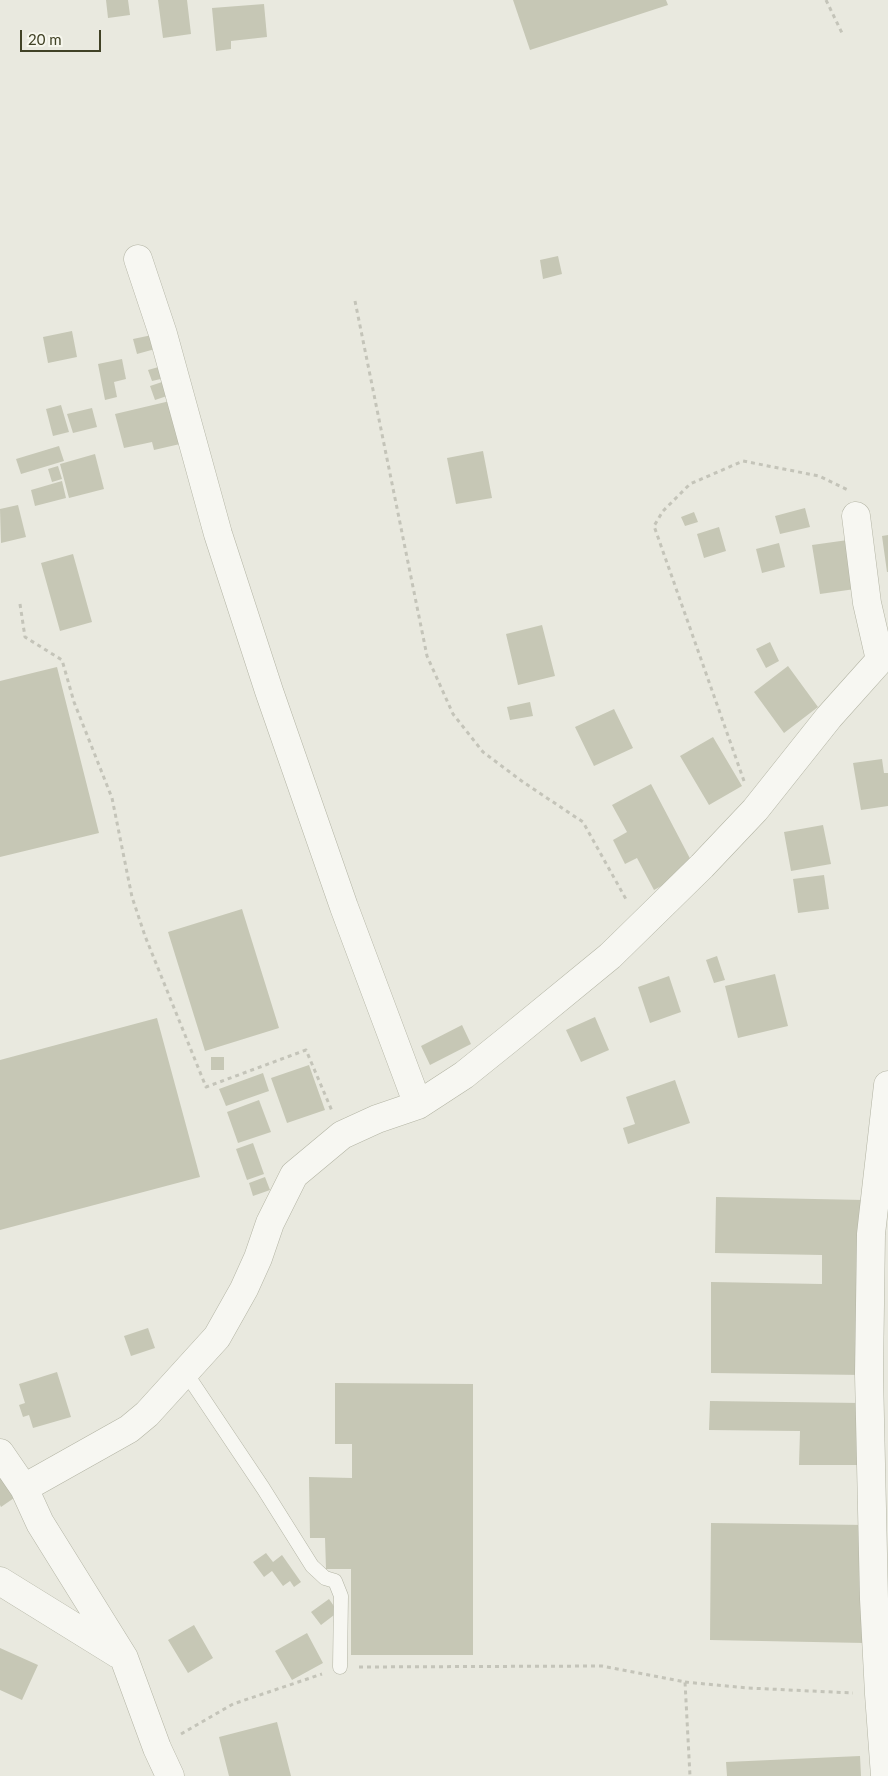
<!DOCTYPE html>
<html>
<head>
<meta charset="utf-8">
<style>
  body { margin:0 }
  #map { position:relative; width:888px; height:1776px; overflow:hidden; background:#e9e9df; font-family:Lato,sans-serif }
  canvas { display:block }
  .scale { position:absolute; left:20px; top:30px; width:81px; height:22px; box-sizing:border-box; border:2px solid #414226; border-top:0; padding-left:6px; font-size:15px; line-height:18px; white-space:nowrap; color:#414226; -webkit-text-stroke:4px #f7f7ee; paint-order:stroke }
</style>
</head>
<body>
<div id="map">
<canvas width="888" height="1776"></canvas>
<div class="scale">20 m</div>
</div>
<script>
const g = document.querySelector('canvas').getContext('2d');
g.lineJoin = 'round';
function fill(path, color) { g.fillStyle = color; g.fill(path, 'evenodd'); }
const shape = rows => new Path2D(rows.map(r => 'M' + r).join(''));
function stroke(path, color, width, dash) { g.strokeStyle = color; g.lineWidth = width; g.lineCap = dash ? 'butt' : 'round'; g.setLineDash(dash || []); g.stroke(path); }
fill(shape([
  [106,0,128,0,130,15,108,18],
  [158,0,187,0,191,34,163,38],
  [513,0,666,0,668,5,530,50],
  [264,4,267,37,231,41,231,49,216,51,212,8],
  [558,256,562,274,543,279,540,260],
  [72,331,77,357,48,363,43,337],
  [152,335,155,349,137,354,133,339],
  [122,359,126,379,114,382,117,397,105,400,98,364],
  [162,366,165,378,152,381,148,370],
  [165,381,170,395,155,400,150,386],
  [170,401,180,444,154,450,152,442,124,448,115,414],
  [61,405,69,432,53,436,46,409],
  [92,408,97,427,73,433,67,414],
  [59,446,64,461,21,474,16,459],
  [483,451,492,498,456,504,447,458],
  [95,454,104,489,69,498,60,464],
  [58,466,62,479,52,482,48,469],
  [62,481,66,498,35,506,31,490],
  [18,505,26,537,1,543,0,509],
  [805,508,810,527,780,534,775,516],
  [694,512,698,522,685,526,681,517],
  [719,527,726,551,704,558,697,534],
  [888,535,888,572,887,572,882,536],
  [855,539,862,588,820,594,812,545],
  [779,543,785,567,762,573,756,549],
  [73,554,92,622,60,631,41,563],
  [542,625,555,676,518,685,506,634],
  [770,642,779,661,766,668,756,649],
  [788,666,818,707,784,733,754,692],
  [57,667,99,833,0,857,0,681],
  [530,702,533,716,510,720,507,707],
  [614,709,633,748,594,766,575,727],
  [713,737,742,786,709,805,680,756],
  [882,759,884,773,888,773,888,806,861,810,853,763],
  [651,784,695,868,654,890,637,858,625,864,613,840,627,832,612,805],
  [823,825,831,864,791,871,784,832],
  [824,875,829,909,798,913,793,879],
  [242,909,279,1028,205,1051,168,932],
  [717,956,725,980,714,983,706,960],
  [775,974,788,1026,738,1038,725,986],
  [669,976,681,1012,650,1023,638,987],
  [595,1017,609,1050,581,1062,566,1030],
  [157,1018,200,1177,0,1230,0,1060],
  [462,1025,471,1044,430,1065,421,1046],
  [211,1057,224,1057,224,1070,211,1070],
  [309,1065,325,1110,287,1123,271,1078],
  [263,1073,269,1091,226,1106,219,1089],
  [675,1080,690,1123,628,1144,623,1128,635,1124,626,1097],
  [259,1100,271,1132,238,1143,227,1112],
  [253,1143,264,1174,247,1180,236,1149],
  [265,1177,270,1190,253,1196,249,1183],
  [716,1197,864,1200,863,1375,711,1373,711,1282,822,1284,822,1255,715,1253],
  [148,1328,155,1348,131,1356,124,1336],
  [57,1372,71,1417,33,1428,29,1415,23,1417,19,1405,25,1403,19,1384],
  [335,1383,473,1384,473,1655,351,1655,351,1569,326,1569,325,1538,310,1538,309,1477,352,1478,352,1444,335,1444],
  [710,1401,861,1403,860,1465,799,1465,800,1431,709,1430],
  [0,1476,14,1498,1,1507,0,1505],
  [711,1523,866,1525,865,1643,710,1640],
  [266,1553,273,1562,282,1555,301,1582,294,1587,290,1581,283,1586,272,1571,264,1577,253,1562],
  [329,1599,338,1612,321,1625,311,1612],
  [194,1625,213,1658,188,1673,168,1640],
  [307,1633,323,1663,292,1680,275,1651],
  [0,1648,38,1665,22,1700,0,1690],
  [277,1722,291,1776,229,1776,219,1737],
  [860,1756,861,1776,727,1776,726,1762]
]), '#c6c7b5');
const lane = shape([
  [186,1373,263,1488,312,1566,325,1578,335,1581,341,1596,340,1667]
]);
const street = shape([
  [138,259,163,334,218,534,269,691,344,907,418,1105],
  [856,516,867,603,880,660],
  [0,1453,24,1488,40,1523,124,1658,157,1748,170,1776],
  [24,1488,129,1429,147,1414,217,1337,244,1289,258,1258,270,1223,294,1175,342,1135,377,1119,418,1105,464,1075,510,1038,610,956,702,866,755,810,829,717,880,660,888,656],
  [0,1581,118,1654],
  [885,1776,879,1694,874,1599,869,1374,871,1234,888,1085]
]);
stroke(lane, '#b3b4a4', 15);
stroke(street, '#b3b4a4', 29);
stroke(shape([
  [826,0,842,33],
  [355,301,427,656,453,714,483,752,523,782,583,822,627,901],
  [20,604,25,637,62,660,74,702,112,798,132,897,145,936,206,1087,306,1050,332,1111],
  [744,781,654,526,663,511,690,484,743,461,819,476,848,490],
  [359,1667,602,1666,685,1682,690,1776],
  [685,1682,748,1688,853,1693],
  [181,1734,233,1704,322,1674]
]), '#c4c4b9', 3, [4, 4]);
stroke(lane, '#f7f7f2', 14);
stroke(street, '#f7f7f2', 28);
</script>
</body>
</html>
